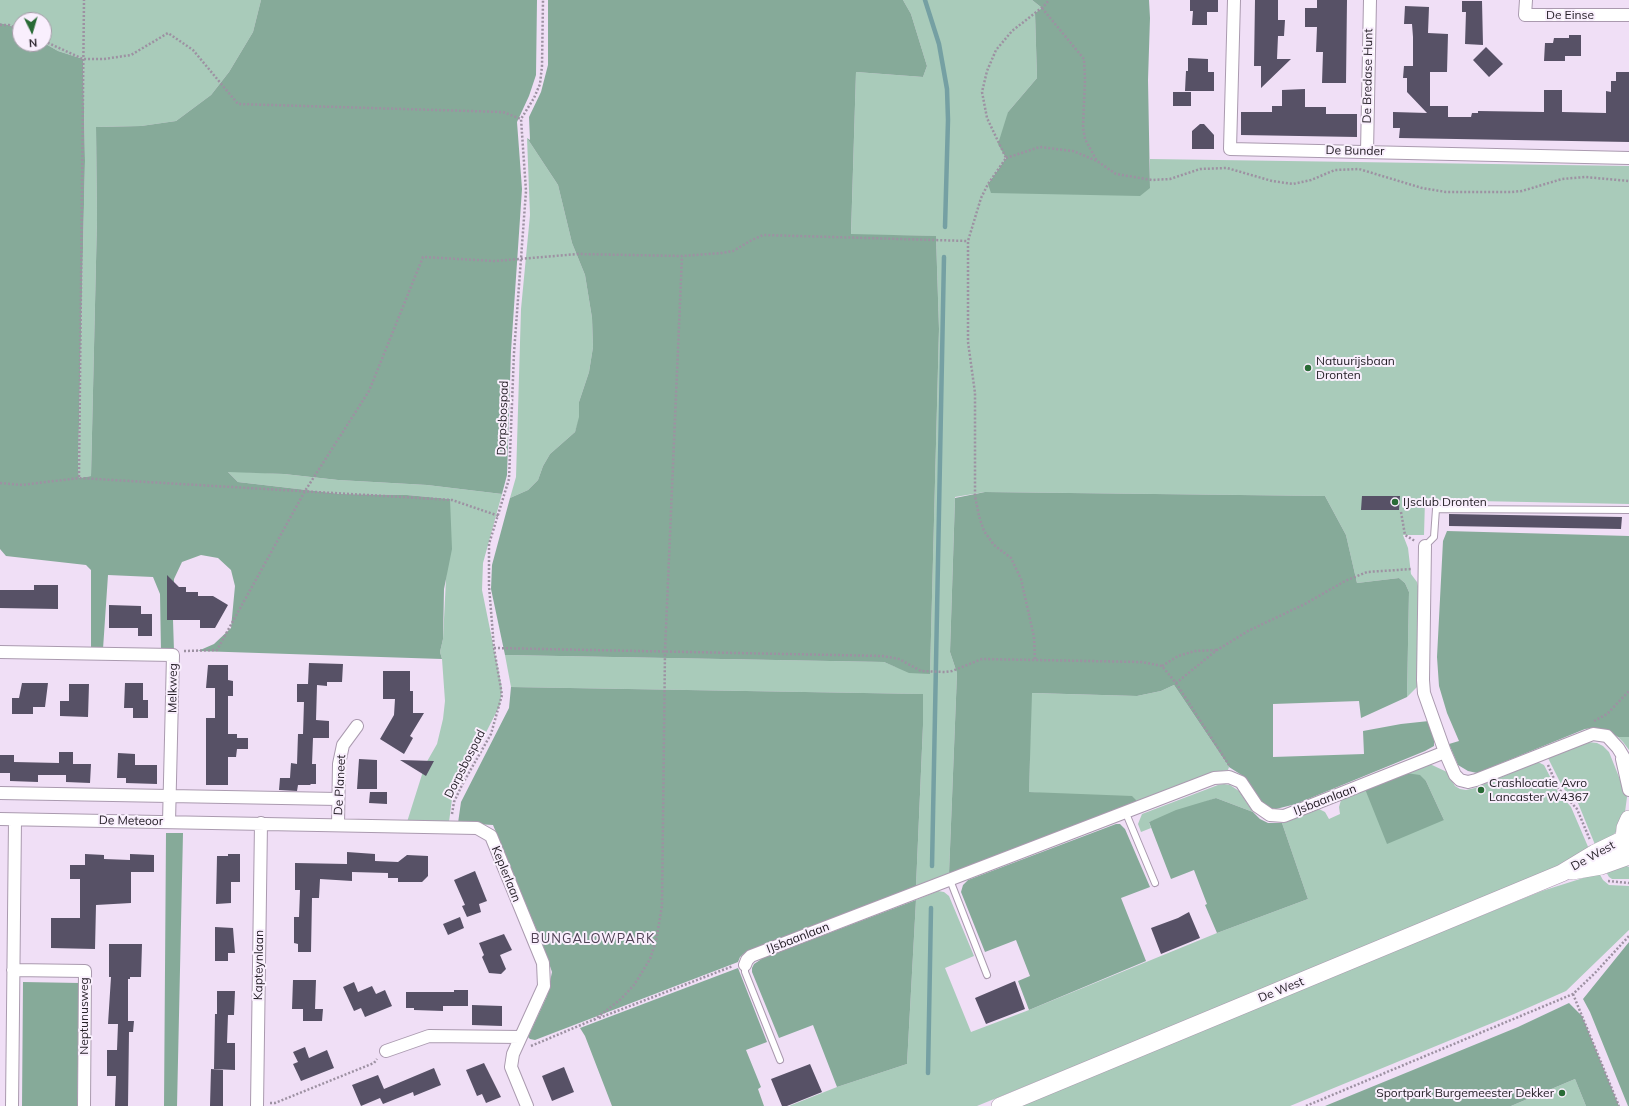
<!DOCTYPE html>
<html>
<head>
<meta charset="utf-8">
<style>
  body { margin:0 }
  #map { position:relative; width:1629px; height:1106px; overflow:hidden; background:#f0dff6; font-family:Mulish,sans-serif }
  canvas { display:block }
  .north { position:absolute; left:12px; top:12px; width:40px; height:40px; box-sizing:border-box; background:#f9effd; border:1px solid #a59ca8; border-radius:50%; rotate:175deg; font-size:11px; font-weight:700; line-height:16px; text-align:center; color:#262028 }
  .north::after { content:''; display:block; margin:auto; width:14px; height:18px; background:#296b36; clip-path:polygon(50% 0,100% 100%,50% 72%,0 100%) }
</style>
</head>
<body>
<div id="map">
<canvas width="1629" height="1106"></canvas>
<div class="north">N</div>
</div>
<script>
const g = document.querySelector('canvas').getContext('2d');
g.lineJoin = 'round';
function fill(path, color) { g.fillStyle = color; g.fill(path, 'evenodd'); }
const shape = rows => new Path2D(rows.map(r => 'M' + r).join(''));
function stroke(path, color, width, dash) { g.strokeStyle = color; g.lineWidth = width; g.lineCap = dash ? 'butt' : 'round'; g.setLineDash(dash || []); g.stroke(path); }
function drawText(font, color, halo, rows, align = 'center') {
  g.font = font + ' Mulish,sans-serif'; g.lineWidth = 4; g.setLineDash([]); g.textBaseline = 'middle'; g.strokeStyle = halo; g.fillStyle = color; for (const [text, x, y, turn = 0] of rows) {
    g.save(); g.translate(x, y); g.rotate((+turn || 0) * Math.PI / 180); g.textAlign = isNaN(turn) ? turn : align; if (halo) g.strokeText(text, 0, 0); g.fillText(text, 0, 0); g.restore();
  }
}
fill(shape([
  [0,0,261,0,253,32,229,72,211,95,176,121,141,126,96,127,97,219,91,476,79,478,78,466,85,161,83,59,58,51,44,43,44,20,20,20,20,30,9,25,0,23],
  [903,0,1032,0,1042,8,1035,13,1037,78,1008,112,1006,158,988,184,1150,188,1150,159,1629,166,1629,504,1425,500,1424,535,1403,535,1408,548,1411,574,1417,582,1419,590,1418,686,1407,697,1409,592,1405,583,1399,578,1357,583,1346,535,1325,496,985,492,955,497,950,652,957,673,949,874,916,886,923,725,922,694,511,687,505,655,884,662,896,667,930,673,939,329,936,236,851,235,856,72,923,77,927,66,911,14],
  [527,138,558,185,572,243,585,275,592,318,593,347,589,372,579,402,580,417,575,432,550,454,543,466,538,480,528,490,510,498,516,477,521,309,530,215],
  [227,471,284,474,338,480,427,485,502,494,483,563,482,590,502,688,500,705,452,799,449,822,407,822,425,765,437,744,443,719,445,701,442,659,440,652,443,639,450,499,407,495,341,494,238,482],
  [1174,685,1229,767,1228,770,1217,772,1138,802,1029,792,1031,693,1137,696,1161,691],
  [1618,737,1629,737,1629,750,1623,742],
  [1588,742,1597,743,1603,746,1609,752,1627,797,1625,812,1619,827,1613,836,1596,847,1578,803,1563,788,1548,758],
  [1538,762,1544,765,1558,792,1571,807,1589,849,1537,877,977,1106,789,1106,837,1087,907,1064,916,900,938,891,944,892,949,896,974,956,945,968,971,1032,1029,1010,1217,933,1308,899,1282,823,1316,809,1319,809,1325,812,1329,819,1340,814,1339,807,1341,800,1365,789,1444,820,1426,781,1406,773,1429,765,1432,765,1447,772,1455,786,1460,789,1466,790,1475,788],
  [1224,784,1230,785,1239,791,1253,812,1216,798,1149,822,1151,828,1141,832,1138,824,1142,814,1218,785],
  [1625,865,1629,867,1629,879,1612,879,1609,877,1605,870],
  [1599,873,1603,880,1609,885,1629,886,1629,930,1566,991,1514,1014,1290,1106,1013,1106,1542,891],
  [1575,1079,1586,1106,1511,1106]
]), '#a9cbba');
fill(shape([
  [261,0,537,0,536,75,529,96,517,122,522,189,511,351,507,475,502,494,427,485,338,480,284,474,228,472,238,482,341,494,407,495,450,499,452,549,444,589,443,639,440,652,442,659,198,651,214,644,231,628,235,586,231,570,218,558,201,555,182,562,174,579,173,620,174,651,161,651,160,594,153,577,108,575,103,649,91,649,91,570,86,565,6,556,0,549,0,23,9,25,20,30,20,44,44,43,58,51,83,59,85,161,78,466,79,478,91,476,97,219,96,127,141,126,176,121,211,95,229,72,253,32],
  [548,0,903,0,911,14,927,66,923,77,856,72,851,234,936,236,939,329,930,674,909,673,884,662,505,655,491,589,492,565,510,498,528,490,538,480,543,466,550,454,575,432,579,417,579,402,589,372,593,347,592,318,585,275,572,243,558,185,527,138,530,140,529,117,541,92,548,65],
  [1032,0,1149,0,1150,18,1148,80,1150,188,1140,196,991,193,988,184,1006,158,998,144,1008,112,1037,78,1035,13,1042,8],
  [985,492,1325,496,1346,535,1357,583,1399,578,1405,583,1409,592,1407,697,1361,718,1359,701,1273,704,1273,757,1364,754,1363,731,1401,724,1429,721,1434,734,1434,746,1425,751,1296,804,1276,809,1270,808,1262,803,1243,776,1229,767,1174,685,1161,691,1137,696,1032,693,1029,792,1132,796,1138,802,949,874,957,673,950,652,955,498],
  [1447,531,1629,536,1629,737,1618,737,1608,730,1594,728,1585,729,1477,773,1468,771,1458,765,1449,744,1459,741,1447,713,1439,686,1437,657,1443,541],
  [511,687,923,694,923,725,916,886,747,951,740,957,738,962,535,1040,530,1039,528,1037,547,996,552,972,542,943,493,825,458,823,461,802,509,708],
  [1406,773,1420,775,1426,781,1444,820,1387,844,1365,789],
  [1216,798,1253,812,1260,819,1268,823,1282,823,1308,899,1217,933,1205,905,1207,904,1194,870,1171,879,1149,822,1176,810],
  [1116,824,1120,824,1125,829,1150,887,1121,898,1146,961,1029,1010,1018,981,1030,976,1016,940,985,952,961,892,963,885,968,880],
  [166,833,183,833,177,1106,164,1106],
  [916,900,907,1064,837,1087,813,1025,779,1038,752,972,752,968,754,964,763,958],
  [1629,942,1629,1106,1628,1106,1590,1012,1583,999],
  [738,968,767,1042,746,1050,761,1087,758,1089,764,1106,612,1106,585,1036,580,1028],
  [23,982,80,983,77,1106,22,1106],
  [1569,1003,1582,1016,1619,1106,1586,1106,1575,1079,1511,1106,1325,1106,1518,1027]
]), '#86aa99');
stroke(shape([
  [925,0,939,44,947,89,948,120,945,227],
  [932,866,944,257],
  [928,1073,931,908]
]), '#75a0a3', 4.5);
fill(shape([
  [1190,0,1218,0,1218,12,1207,12,1207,25,1192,25,1193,11,1190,11],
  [1255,0,1278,0,1278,20,1285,20,1284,36,1278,36,1277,59,1291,59,1261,88,1261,66,1254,66],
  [1317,0,1347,0,1346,83,1322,83,1323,52,1316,52,1317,27,1305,27,1305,8,1317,8],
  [1462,1,1482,1,1483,45,1465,44,1466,12,1462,12],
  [1405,6,1429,7,1428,33,1448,34,1447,72,1430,72,1430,106,1448,106,1448,117,1471,117,1472,113,1478,113,1478,111,1544,112,1544,90,1562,90,1562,112,1606,113,1606,91,1611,92,1611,81,1616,81,1616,72,1629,72,1629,142,1399,138,1400,128,1393,128,1393,112,1427,113,1407,92,1407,78,1403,78,1404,66,1413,66,1413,37,1412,24,1404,24],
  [1569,35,1581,35,1581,56,1565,56,1565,61,1544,61,1545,43,1553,43,1554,38,1569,38],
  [1486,47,1503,64,1489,77,1473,60],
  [1188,58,1208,59,1208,72,1214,72,1214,91,1185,91,1186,71,1188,71],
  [1305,89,1305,107,1326,107,1326,114,1357,114,1357,137,1241,135,1241,112,1272,112,1272,106,1282,106,1282,90],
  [1173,92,1191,92,1191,106,1173,106],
  [1200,124,1204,124,1214,135,1214,149,1192,149,1192,131],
  [1362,496,1400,496,1399,510,1361,510],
  [1449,514,1622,517,1621,529,1449,526],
  [167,575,179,587,186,587,186,592,198,592,198,596,213,596,228,605,215,628,200,628,200,620,167,620],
  [34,585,58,585,58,609,0,608,0,590,34,590],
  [109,605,141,606,141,614,152,614,152,636,138,636,138,628,109,628],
  [309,663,343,664,342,682,327,682,327,686,317,685,316,720,329,721,329,738,313,738,312,764,316,764,316,784,311,784,310,785,298,785,297,791,279,790,280,778,290,778,291,763,297,764,298,734,303,734,304,702,297,702,297,684,308,684],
  [208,665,228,665,228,680,233,681,233,696,228,696,228,734,237,734,237,738,248,738,248,749,237,749,236,757,228,757,228,785,206,785,206,718,215,718,215,688,206,688],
  [383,671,410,671,410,691,413,691,413,713,424,713,410,736,413,738,404,754,380,739,394,715,395,699,383,699],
  [22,683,48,683,45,707,33,707,33,714,12,714,12,698,19,698],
  [125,683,143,683,143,700,148,700,148,718,133,718,133,708,124,708],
  [69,684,89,684,88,717,60,716,60,701,69,701],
  [59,752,73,752,73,764,91,764,90,783,66,782,66,775,38,775,38,782,10,781,10,773,0,773,0,755,14,755,14,762,59,763],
  [118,753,135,754,135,765,157,765,157,784,126,783,126,778,117,778],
  [359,759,377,760,377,789,357,789],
  [400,760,434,761,426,776],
  [370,792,387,792,387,804,369,803],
  [347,852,375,854,375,861,398,862,407,855,428,856,428,876,422,882,398,882,398,878,388,878,388,873,352,872,352,881,320,879,319,898,312,898,311,952,298,952,298,944,294,943,294,917,299,917,300,890,295,890,295,863,347,864],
  [85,854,104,855,104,859,130,860,130,854,154,855,154,872,131,872,131,903,96,905,95,949,51,948,51,918,80,918,80,879,70,879,70,865,85,865],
  [228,854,240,854,240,882,231,882,231,903,216,904,217,856,228,856],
  [475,871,487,901,479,904,481,912,467,917,462,906,465,905,454,880],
  [1189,912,1200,938,1161,954,1151,928,1178,918],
  [460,917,464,928,448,935,443,924],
  [215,927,233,928,235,953,228,953,228,961,215,961],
  [504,934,512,950,500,955,506,969,501,974,489,973,482,957,484,955,479,943],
  [109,944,142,944,141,977,130,977,130,979,128,979,128,1021,134,1021,133,1032,129,1032,128,1106,115,1106,116,1076,107,1076,107,1050,117,1050,118,1024,108,1024,111,977,109,977],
  [293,980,316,980,315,1009,323,1009,322,1021,303,1021,303,1009,292,1009],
  [1015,981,1025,1009,986,1024,975,998],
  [354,982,358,992,372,986,376,994,385,990,392,1006,365,1017,361,1008,354,1011,343,987],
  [454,990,468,990,468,1006,443,1006,443,1011,414,1010,414,1008,406,1008,406,992,454,992],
  [217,991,235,991,234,1015,228,1015,227,1043,235,1043,235,1070,214,1069,215,1014,217,1014],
  [472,1005,502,1006,502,1026,472,1025],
  [305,1047,309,1058,327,1050,334,1068,301,1081,293,1064,298,1062,293,1052],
  [484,1063,501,1097,486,1103,482,1094,477,1096,466,1070],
  [810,1064,822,1092,787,1106,782,1106,771,1079],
  [564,1067,574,1092,552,1101,542,1076],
  [434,1068,441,1085,414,1096,413,1092,383,1104,380,1098,361,1106,352,1085,378,1075,384,1089],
  [211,1069,223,1070,223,1106,210,1106]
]), '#575166');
const lane = shape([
  [1425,546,1434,537,1436,509,1629,510],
  [1125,811,1155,883],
  [950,880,987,975],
  [745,965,745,972,780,1060]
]);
const street = shape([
  [1234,0,1230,149,1629,158],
  [1526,0,1525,15,1629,15],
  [1367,152,1370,0],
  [1425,546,1423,680,1424,693,1445,752,1455,775,1460,780,1468,782,1476,780,1593,734,1607,736,1618,748,1629,766],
  [0,652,173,655,169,822],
  [1622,759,1629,790],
  [0,793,338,799],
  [0,819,477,828,491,836,543,963,544,986,513,1054,511,1067,527,1106],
  [338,825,339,764,343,745,357,726],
  [745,965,747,960,751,956,1214,778,1229,777,1241,782,1257,806,1270,815,1284,816,1445,752],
  [13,970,85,971,84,1106],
  [386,1051,429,1036,520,1037],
  [12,1106,15,820],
  [257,1106,261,823]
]);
const secondary = shape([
  [1627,850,1624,839,1625,828,1629,819],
  [1572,871,1601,866,1629,856],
  [1000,1106,1562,873,1595,853,1624,839]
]);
stroke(lane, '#aa9aaf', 8);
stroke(street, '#aa9aaf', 14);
stroke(secondary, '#aa9aaf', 18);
stroke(shape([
  [1042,8,1084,59,1085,79,1083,127,1085,139,1097,161],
  [0,25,9,25,20,30],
  [44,41,83,59,104,59,131,55,168,33,193,50,238,104,503,112,521,119],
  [1006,158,1040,147,1073,151,1097,161,1116,174,1152,180,1170,179,1200,169,1227,168,1272,181,1293,184,1311,180,1335,170,1359,169,1422,188,1446,192,1511,192,1522,191,1562,179,1585,177,1629,181],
  [79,477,84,0],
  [0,483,22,485,79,478,452,500,499,516],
  [1401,512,1405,535,1415,541],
  [494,648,883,656,899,659,921,671,945,672,952,671,982,659,1142,662,1162,666,1176,683,1217,650,1248,631,1305,604,1345,581,1367,572,1412,569],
  [184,651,217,650,305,491,369,391,423,257,495,261,578,254,682,256,722,253,733,251,750,241,763,235,968,241],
  [1035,659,1034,637,1021,579,1011,558,994,545,984,531,979,516,975,496,975,393,968,342,968,241,981,198,988,184,1006,158,987,118,982,92,987,71,996,50,1012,31,1044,6,1049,0],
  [1162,666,1178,656,1195,651,1217,650],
  [1176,683,1229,765],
  [1594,721,1607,714,1629,691],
  [1548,765,1558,788,1577,809,1590,840],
  [452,814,454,802,462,785,491,734,502,695,494,648,489,586,489,544,509,479,514,353,526,191,521,119,534,98,540,84,542,66,543,0],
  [1608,881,1629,883],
  [1573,994,1619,1106],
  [599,1018,733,966],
  [594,1020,621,999,634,985,644,969,650,959,656,941,662,906,665,651,682,256],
  [531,1046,595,1019],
  [270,1103,275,1103,374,1063,377,1059],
  [1306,1106,1573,994,1595,973,1629,936]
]), '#9d91a2', 2.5, [2, 2]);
stroke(lane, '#fff', 6);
stroke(street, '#fff', 12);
stroke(secondary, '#fff', 17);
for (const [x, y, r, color] of [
  [1308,368,4,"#296b36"],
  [1395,502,4,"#296b36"],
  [1481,790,4,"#296b36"],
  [1562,1093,4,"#296b36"]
]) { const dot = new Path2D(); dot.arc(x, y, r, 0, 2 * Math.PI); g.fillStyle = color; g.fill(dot); stroke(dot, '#f9effd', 1.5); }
drawText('12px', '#262028', '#f9effd', [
  ["De Einse",1570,15],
  ["De Bredase Hunt",1368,76,-89],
  ["De Bunder",1355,151,1],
  ["Dorpsbospad",503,418,-88],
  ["Melkweg",173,688,-89],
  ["Dorpsbospad",465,764,-63],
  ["De Planeet",340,785,-87],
  ["IJsbaanlaan",1325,800,-21],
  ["De Meteoor",131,821,1],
  ["De West",1593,856,-29],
  ["Keplerlaan",506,874,68],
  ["IJsbaanlaan",798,938,-21],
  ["Kapteynlaan",259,965,-89],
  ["De West",1281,990,-22],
  ["Neptunusweg",84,1016,-90]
]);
drawText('12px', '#262028', '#f9effd', [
  ["Natuurijsbaan",1316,361],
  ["Dronten",1316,375],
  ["IJsclub Dronten",1403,502],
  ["Crashlocatie Avro",1489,783],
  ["Lancaster W4367",1489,797],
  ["Sportpark Burgemeester Dekker",1554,1093,"right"]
], 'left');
g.letterSpacing = '1px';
drawText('13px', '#504255', '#f9effd', [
  ["BUNGALOWPARK",593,939]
]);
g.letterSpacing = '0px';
</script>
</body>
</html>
